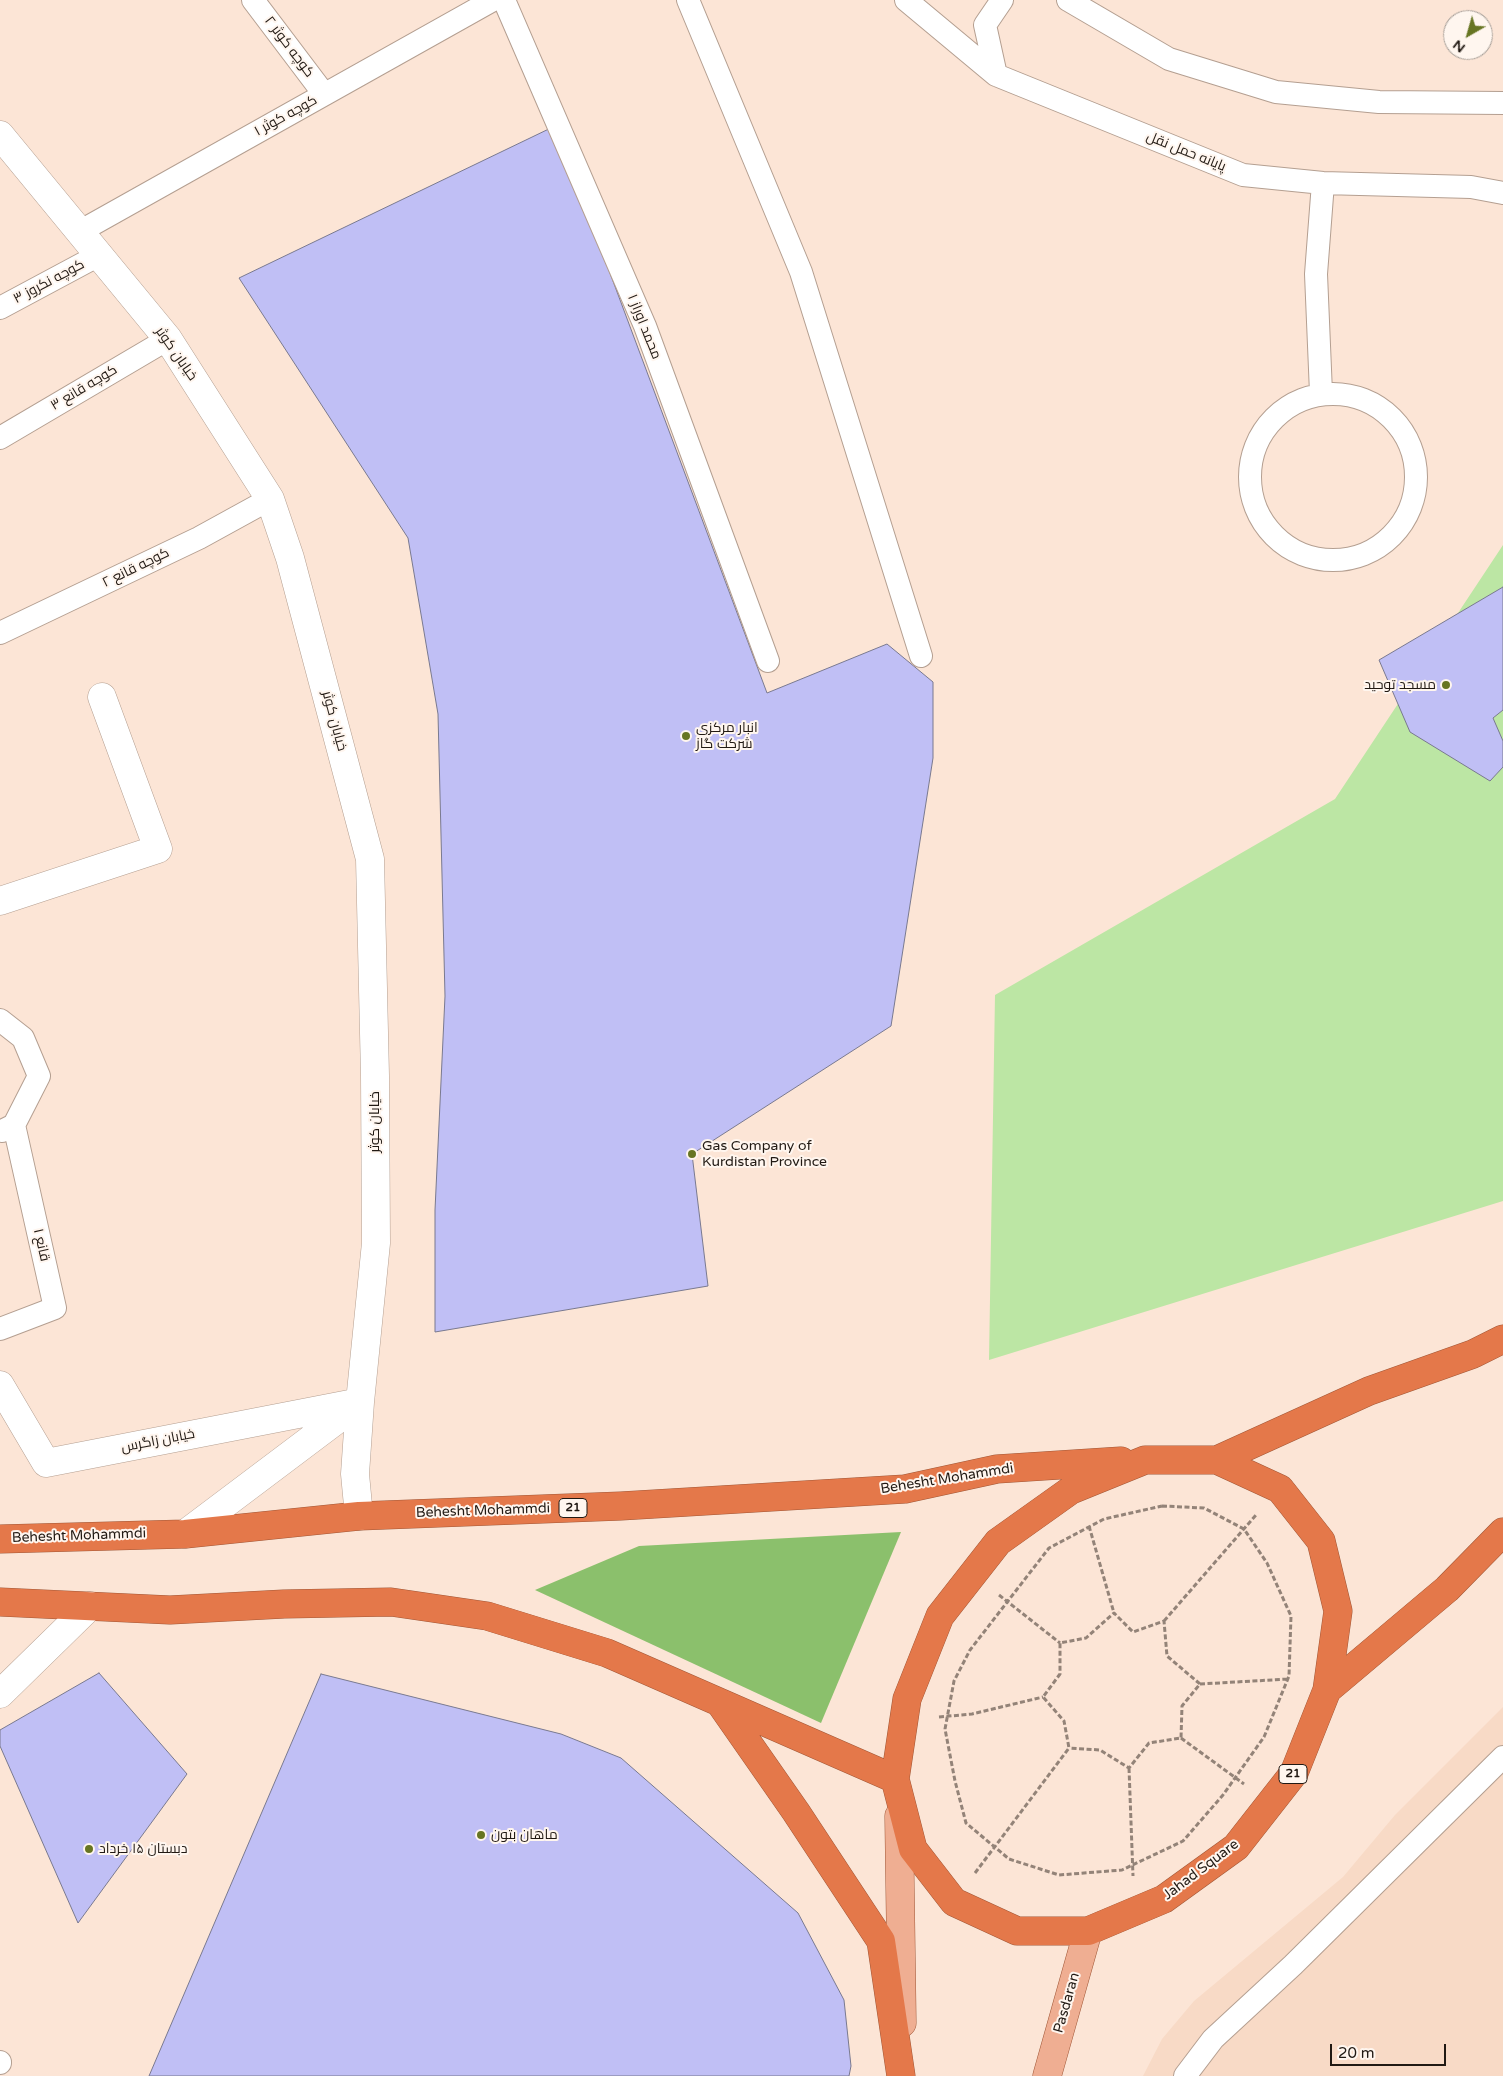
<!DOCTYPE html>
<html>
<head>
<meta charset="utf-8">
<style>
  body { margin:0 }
  #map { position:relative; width:1503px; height:2076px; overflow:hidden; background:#fce5d6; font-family:"Varela Round",sans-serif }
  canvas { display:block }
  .north { position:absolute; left:1443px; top:10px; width:50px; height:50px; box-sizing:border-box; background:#fff6ef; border:1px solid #a69e97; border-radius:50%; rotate:218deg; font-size:14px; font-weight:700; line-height:20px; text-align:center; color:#211913 }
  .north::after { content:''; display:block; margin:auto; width:18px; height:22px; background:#677522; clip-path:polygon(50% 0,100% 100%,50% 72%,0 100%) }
  .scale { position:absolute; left:1330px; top:2044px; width:116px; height:22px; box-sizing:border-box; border:2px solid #211913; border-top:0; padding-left:6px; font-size:15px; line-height:18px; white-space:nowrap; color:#211913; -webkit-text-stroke:4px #fff6ef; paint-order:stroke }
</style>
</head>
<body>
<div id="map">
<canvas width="1503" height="2076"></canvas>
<div class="north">N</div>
<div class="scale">20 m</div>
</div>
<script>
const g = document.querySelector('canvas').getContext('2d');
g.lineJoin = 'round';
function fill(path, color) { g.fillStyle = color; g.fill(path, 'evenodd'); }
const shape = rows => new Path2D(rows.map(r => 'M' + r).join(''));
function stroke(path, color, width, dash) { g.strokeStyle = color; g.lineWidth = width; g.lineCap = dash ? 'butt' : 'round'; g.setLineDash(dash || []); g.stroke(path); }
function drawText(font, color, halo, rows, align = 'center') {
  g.font = font + ' "Varela Round",Cairo,sans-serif'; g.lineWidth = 4; g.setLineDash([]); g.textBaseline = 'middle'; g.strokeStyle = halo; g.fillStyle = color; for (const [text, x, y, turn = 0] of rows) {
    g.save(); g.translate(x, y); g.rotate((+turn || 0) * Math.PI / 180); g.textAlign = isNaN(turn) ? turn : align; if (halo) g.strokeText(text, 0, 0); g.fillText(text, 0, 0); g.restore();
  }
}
fill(shape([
  [1503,1707,1503,2076,1143,2076,1162,2039,1194,2001,1343,1877,1395,1815]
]), '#f8dac6');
fill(shape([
  [1503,545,1503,1201,989,1360,995,995,1335,799]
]), '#bce6a4');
fill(shape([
  [901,1532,821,1723,535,1590,639,1546]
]), '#8bc06c');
const building = shape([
  [555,126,767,693,887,644,933,682,933,758,891,1026,692,1154,708,1286,435,1332,435,1210,445,996,438,714,408,538,239,278,555,126],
  [1503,587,1503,710,1493,718,1503,741,1503,767,1490,781,1410,732,1379,660,1503,587],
  [99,1673,187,1774,78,1923,0,1746,0,1730,99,1673],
  [321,1674,561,1734,621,1758,798,1913,844,2000,851,2066,849,2076,149,2076,321,1674]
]);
fill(building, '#c0bff5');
stroke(building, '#79798f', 1);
const lane = shape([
  [253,0,324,94],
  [504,0,645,326,768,661],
  [688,0,801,272,921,656],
  [906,0,996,75,1243,175,1323,183,1471,187,1503,193],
  [1068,0,1169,59,1276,92,1379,102,1503,103],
  [996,75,985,25,1002,0],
  [79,232,493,0],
  [0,308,99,255],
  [1321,393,1316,274,1323,183],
  '1250 477a83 83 0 1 1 166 0a83 83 0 1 1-166 0Z',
  [0,438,168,339],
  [0,633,199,538,270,499],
  [0,1020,23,1038,39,1076,14,1125,2,1131],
  [0,1329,55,1308,14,1125],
  [0,2062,0,2063],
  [1185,2076,1213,2039,1293,1965,1503,1757]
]);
const street = shape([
  [0,135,168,339,270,499,290,558,370,859,375,1076,376,1243,360,1402,355,1474,359,1516],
  [0,901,158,849,102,697],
  [0,1385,46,1463,360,1402],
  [185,1534,355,1406],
  [0,1694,90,1606]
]);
const primary = shape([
  [899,1816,902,2023],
  [1047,2076,1088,1931]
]);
const highway = shape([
  [1145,1460,1217,1460,1280,1489,1321,1541,1338,1611,1327,1690,1294,1773,1236,1847,1164,1899,1088,1931,1017,1931,954,1902,913,1849,895,1779,907,1699,940,1616,998,1542,1071,1490,1145,1460],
  [1217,1460,1369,1391,1473,1354,1503,1339],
  [0,1539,185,1534,359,1516,621,1506,905,1489,997,1469,1121,1461],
  [0,1602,170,1610,284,1604,391,1602,487,1616,607,1653,895,1779],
  [1327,1690,1447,1589,1503,1532],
  [720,1703,796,1812,881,1941,901,2076]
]);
stroke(lane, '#b49f91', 24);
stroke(street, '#b49f91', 29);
stroke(primary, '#a05737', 29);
stroke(highway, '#a05737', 29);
stroke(shape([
  [1162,1506,1204,1508,1244,1529,1267,1563,1291,1616,1289,1676,1264,1737,1223,1795,1183,1841,1122,1870,1059,1875,1009,1859,966,1823,955,1781,945,1729,954,1681,970,1650,1049,1548,1104,1519,1162,1506],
  [1089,1526,1114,1613],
  [999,1595,1060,1643],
  [1164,1621,1256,1515],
  [1200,1684,1289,1679],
  [939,1717,972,1714,1043,1697],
  [1181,1738,1244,1784],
  [1129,1768,1133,1876],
  [975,1873,1069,1748,1064,1721,1043,1697,1060,1674,1060,1643,1086,1638,1114,1613,1133,1632,1164,1621,1167,1656,1200,1684,1182,1706,1181,1738,1149,1743,1129,1768,1100,1750,1069,1748]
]), '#938378', 3, [5, 2.5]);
stroke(lane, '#fff', 22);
stroke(street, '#fff', 28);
stroke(primary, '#efae92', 28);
stroke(highway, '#e4784a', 28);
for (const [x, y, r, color] of [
  [1446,685,5,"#677522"],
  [686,736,5,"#677522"],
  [692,1154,5,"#677522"],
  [481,1835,5,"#677522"],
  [89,1849,5,"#677522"]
]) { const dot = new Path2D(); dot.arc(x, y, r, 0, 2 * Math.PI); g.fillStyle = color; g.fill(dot); stroke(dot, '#fff6ef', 2); }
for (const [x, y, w] of [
  [573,1508,28],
  [1293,1774,28]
]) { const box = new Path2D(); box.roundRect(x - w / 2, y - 9.5, w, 19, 4); g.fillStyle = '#fff6ef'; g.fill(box); stroke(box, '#211913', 1); }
drawText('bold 12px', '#211913', null, [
  ["21",573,1508],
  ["21",1293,1774]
]);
drawText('14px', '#211913', '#fff6ef', [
  ["کوچه کوثر ۲",289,47,53],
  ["کوچه کوثر ۱",286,116,-29],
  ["پایانه حمل نقل",1186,152,22],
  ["کوچه نکروز ۳",49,282,-28],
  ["محمد اوراز ۱",644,327,68],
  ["خیابان کوثر",176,354,55],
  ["کوچه قانع ۳",84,388,-31],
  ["کوچه قانع ۲",136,568,-26],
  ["خیابان کوثر",334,721,75],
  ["خیابان کوثر",375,1122,-90],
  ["قانع ۱",41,1245,77],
  ["خیابان زاگرس",158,1441,-11],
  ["Behesht Mohammdi",947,1479,-9],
  ["Behesht Mohammdi",483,1511,-2],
  ["Behesht Mohammdi",79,1536,-2],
  ["Jahad Square",1201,1870,-37],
  ["Pasdaran",1067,2003,-74]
]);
drawText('14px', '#211913', '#fff6ef', [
  ["مسجد توحید",1436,685,"right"],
  ["انبار مرکزی",696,728],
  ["شرکت گاز",696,744],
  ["Gas Company of",702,1146],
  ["Kurdistan Province",702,1162],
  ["ماهان بتون",491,1835],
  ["دبستان ۱۵ خرداد",99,1849]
], 'left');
</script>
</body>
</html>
